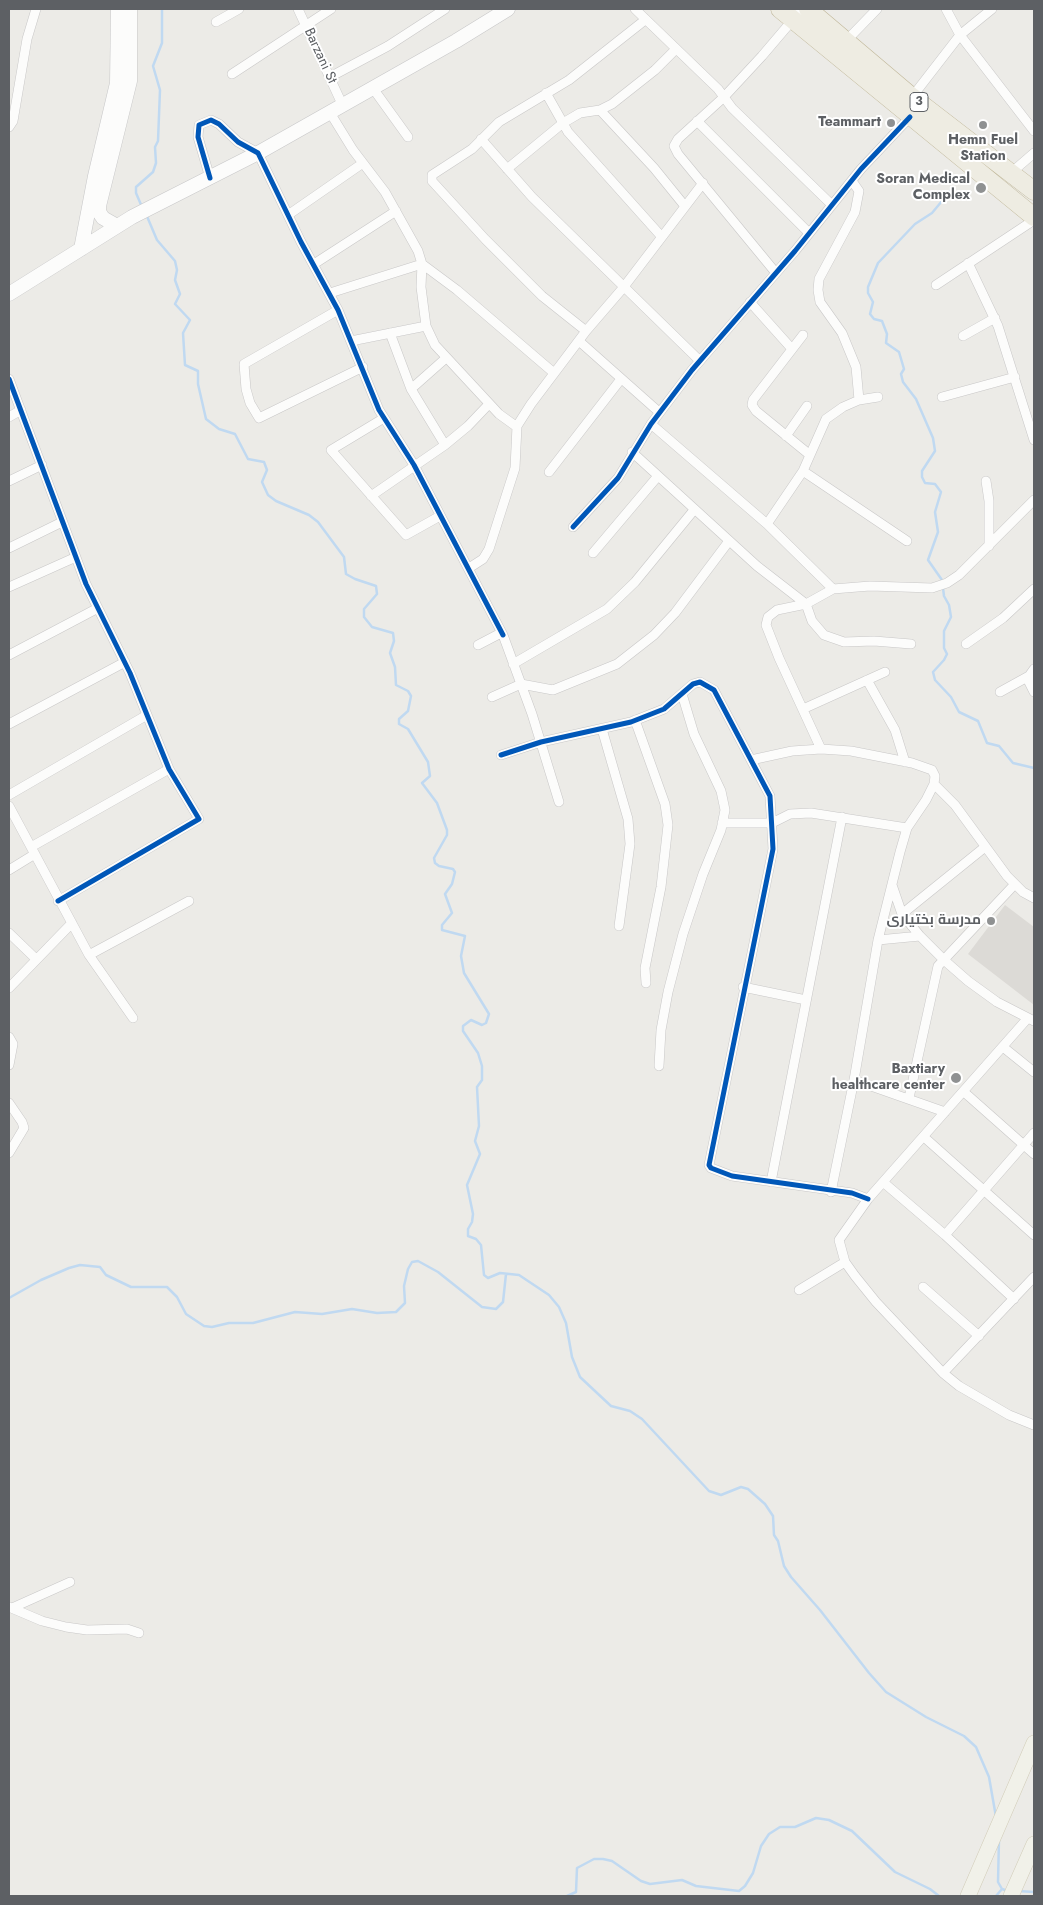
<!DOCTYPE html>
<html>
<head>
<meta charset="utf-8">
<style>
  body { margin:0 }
  #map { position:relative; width:1043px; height:1905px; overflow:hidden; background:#ecebe7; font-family:Jost,sans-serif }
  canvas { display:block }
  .frame { position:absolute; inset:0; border:10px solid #5d6064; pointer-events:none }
</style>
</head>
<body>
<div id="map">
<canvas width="1043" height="1905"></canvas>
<div class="frame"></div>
</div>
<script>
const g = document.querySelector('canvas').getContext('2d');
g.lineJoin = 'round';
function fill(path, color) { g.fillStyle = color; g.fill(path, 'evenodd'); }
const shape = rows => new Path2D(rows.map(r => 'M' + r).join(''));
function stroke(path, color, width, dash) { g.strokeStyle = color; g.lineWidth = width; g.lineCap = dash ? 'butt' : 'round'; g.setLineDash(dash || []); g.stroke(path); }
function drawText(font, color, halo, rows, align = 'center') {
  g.font = font + ' Jost,Cairo,sans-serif'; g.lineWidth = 4; g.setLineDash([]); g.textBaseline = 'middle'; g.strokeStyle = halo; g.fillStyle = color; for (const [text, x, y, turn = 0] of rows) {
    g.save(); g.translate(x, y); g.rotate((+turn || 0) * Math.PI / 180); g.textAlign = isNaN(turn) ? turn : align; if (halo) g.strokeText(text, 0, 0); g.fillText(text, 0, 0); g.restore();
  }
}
fill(shape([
  [1005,905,1034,927,1034,1005,968,954]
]), '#dcdad6');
stroke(shape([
  [952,189,932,213,915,224,878,263,868,287,868,293,873,302,870,314,874,319,882,321,887,334,886,343,899,352,904,369,901,374,903,382,916,399,933,438,935,451,922,471,922,477,925,483,935,484,941,492,935,512,938,532,928,560,942,580,944,596,949,605,951,617,944,631,944,648,947,654,944,660,933,672,935,680,951,697,959,712,978,721,987,743,999,746,1013,763,1034,768],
  [142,207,136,193,136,187,153,172,156,163,155,147,158,141,160,90,153,66,162,43,162,9],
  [146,214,157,240,175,261,177,270,175,280,180,294,175,304,190,320,183,333,185,365,198,371,198,384,206,419,219,429,235,434,248,459,264,462,267,470,262,482,268,495,276,501,309,515,318,522,344,557,346,574,355,579,376,586,377,594,364,609,364,617,372,627,393,633,394,641,390,653,395,667,396,685,408,691,411,696,408,711,399,719,399,724,408,729,428,762,430,776,422,783,437,803,447,830,447,835,434,858,435,863,439,866,453,869,455,872,452,884,445,894,452,913,442,925,442,930,465,936,461,956,464,973,489,1014,486,1023,482,1025,471,1020,463,1026,463,1031,478,1053,482,1066,482,1080,477,1087,479,1126,475,1141,480,1154,467,1185,473,1214,472,1222,468,1229,468,1236,476,1239,481,1245,484,1275,488,1278,500,1273,519,1275,549,1295,559,1307,566,1323,572,1357,580,1377,596,1392,611,1406,630,1411,642,1419,709,1491,721,1495,741,1487,748,1489,765,1504,773,1516,774,1535,778,1541,784,1566,791,1577,820,1610,869,1673,886,1692,926,1717,964,1736,976,1747,989,1777,996,1817],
  [9,1298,41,1280,69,1268,80,1265,100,1267,106,1275,131,1287,167,1287,177,1297,186,1314,204,1326,212,1327,229,1323,253,1323,295,1312,322,1314,352,1309,377,1313,396,1312,405,1303,404,1286,408,1269,412,1262,418,1261,438,1272,482,1307,496,1309,503,1302,506,1274],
  [999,1839,998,1882,1002,1889,1008,1891],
  [1018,1891,1034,1892],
  [567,1896,576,1892,577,1868,594,1859,603,1859,612,1861,641,1881,650,1884,682,1880,696,1886,739,1891,745,1886,753,1873,761,1846,769,1834,780,1827,795,1827,816,1818,829,1820,852,1831,895,1872,930,1889,939,1896],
  [996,1896,1002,1889]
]), '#c0d9f1', 2.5);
const street = shape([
  [298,9,342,104],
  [635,9,718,89,732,108,832,205],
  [946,9,960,35,1034,131],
  [216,22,239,9],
  [846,41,877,9],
  [232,74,331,9],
  [330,77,388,46,445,9],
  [372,87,408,137],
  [546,93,568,132,661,236],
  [912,97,960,35,992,9],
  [600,110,654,168,684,205],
  [329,111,353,150,385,192,418,251,422,264,421,287,426,326,435,345,499,414,517,427],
  [697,121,809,233],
  [9,127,13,121,27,39,36,9],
  [481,139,532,197,700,361],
  [507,169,563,123,580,113,600,110,612,104,655,70,675,50],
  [1012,172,1034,153],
  [210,178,198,137,199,125,211,120,219,124,238,142,258,153,301,242,338,310,379,410,414,465,503,635],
  [852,181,859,191,855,212,819,279,818,290,820,302,842,333,856,367,859,400],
  [288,215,363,163],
  [968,263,998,326,1034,440],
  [314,264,396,211],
  [776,273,678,154,674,146,678,139,724,97,762,56,802,9],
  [936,285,1034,220],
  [330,293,422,264,457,290,554,373],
  [750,302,792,349],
  [338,310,244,364,246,389,250,403,259,418,363,367],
  [586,331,542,296,485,239,432,181,432,175,472,149,499,122,569,80,645,20],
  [390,333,411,389,445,445],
  [803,335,753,400,752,405,756,411,810,455],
  [963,336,995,318],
  [351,341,426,326],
  [579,341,659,412],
  [9,379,86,584,130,673,169,769,199,819,58,901],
  [411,389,446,358],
  [942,397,1015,377],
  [9,417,21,410],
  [384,418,331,450,406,535,440,516],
  [651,424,767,524,833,589],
  [786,436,807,406],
  [632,452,757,566,806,604,812,621,824,635,844,642,874,641,911,644],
  [803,471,907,541],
  [549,472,621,379],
  [9,481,42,465],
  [986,481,989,501,989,546],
  [371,496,445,445,468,426,489,404],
  [767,524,803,471,826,419,843,407,859,400,878,397],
  [573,527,618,478,651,424,692,370,795,251,861,169,910,117],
  [9,548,62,522],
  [593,553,658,476],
  [469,568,483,559,489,549,515,468,517,426,531,404,586,331,623,288,703,183],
  [9,587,76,557],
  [966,644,1003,618,1034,589],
  [478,645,499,634,503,635,532,714,559,802],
  [9,655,98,608],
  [513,664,607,609,635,582,694,510],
  [1034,669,1029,676,1029,682,1034,692],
  [867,680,895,730,905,762],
  [1000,692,1029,676],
  [492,697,521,684,553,690,617,664,654,635,675,613,729,541],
  [803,709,885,672],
  [635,720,665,804,668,825,661,887,645,968,646,983],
  [9,724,125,662],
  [602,729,628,819,630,844,619,926],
  [821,749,779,658,766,625,768,617,777,610,806,604,833,589,870,586,932,588,947,583,959,575,1034,500],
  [501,755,541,742,631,722,664,709,693,684,700,682,714,690,770,796,773,849,709,1165,711,1168,732,1176,852,1193,868,1199],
  [751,760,792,751,821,749,851,751,912,763,932,770,935,776,934,784,926,800,907,828,900,852,878,940,854,1080,831,1192],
  [934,784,955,805,1007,876,1023,892,1034,898],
  [9,795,147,715],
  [9,806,89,955,133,1018],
  [722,823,772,823,790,814,811,813,907,828],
  [31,847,169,769],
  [9,870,35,854],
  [892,885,902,914,920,936,944,960,968,981,997,1002,1034,1021],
  [902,914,985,847],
  [9,933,36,959],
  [878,940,920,936],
  [89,955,189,901],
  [743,987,806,1000],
  [9,988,72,923],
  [1027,1019,868,1199,839,1240,845,1262,855,1276,876,1302,943,1373,959,1386,1009,1415,1034,1425],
  [9,1037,13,1044,9,1065],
  [1003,1047,1034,1072],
  [659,1066,661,1030,668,992,683,934,703,874,721,830,725,810,721,791,694,734,682,694],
  [854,1080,945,1112],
  [964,1092,1034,1154],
  [909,1098,938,966,1015,884],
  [9,1103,22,1122,24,1128,9,1153],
  [924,1137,1034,1235],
  [771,1182,842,817],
  [883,1182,945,1235,1014,1299],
  [945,1235,1034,1133],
  [923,1287,979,1336],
  [799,1290,845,1262],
  [943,1373,1034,1277],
  [9,1607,42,1621,66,1627,87,1630,127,1629,139,1633],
  [12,1608,70,1582]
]);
const secondary = shape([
  [117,226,103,218,99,212,99,206,130,81,130,9],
  [81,249,95,176,117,83,118,9],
  [9,294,132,217,258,153,456,41,508,9]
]);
const primary = shape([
  [968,1896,1034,1743],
  [1011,1896,1034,1844]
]);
const highway = shape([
  [780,9,1034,217],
  [808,9,912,97,1034,191]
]);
stroke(street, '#c8c7c7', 10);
stroke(secondary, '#c7c7c8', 15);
stroke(primary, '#d1ccb8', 16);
stroke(highway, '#bfb698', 19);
stroke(street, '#fcfcfb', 9);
stroke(secondary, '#fcfcfb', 14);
stroke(primary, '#f1f1e9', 15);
stroke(highway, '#eeece2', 18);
stroke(shape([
  [210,178,198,137,199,125,211,120,219,124,238,142,258,153,301,242,338,310,379,410,414,465,503,635],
  [9,379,86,584,130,673,169,769,199,819,58,901],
  [573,527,618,478,651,424,692,370,795,251,861,169,910,117],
  [501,755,541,742,631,722,664,709,693,684,700,682,714,690,770,796,773,849,709,1165,711,1168,732,1176,852,1193,868,1199]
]), '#0057b8', 5);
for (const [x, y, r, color] of [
  [891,123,5,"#8f9192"],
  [983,125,5,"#8f9192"],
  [981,188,6,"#8f9192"],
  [991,921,5,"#8f9192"],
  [956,1078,6,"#8f9192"]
]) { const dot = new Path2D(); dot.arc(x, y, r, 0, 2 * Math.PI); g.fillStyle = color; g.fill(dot); stroke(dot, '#fff', 2); }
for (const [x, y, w] of [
  [919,102,18]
]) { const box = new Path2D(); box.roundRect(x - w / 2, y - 9.5, w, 19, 4); g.fillStyle = '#fff'; g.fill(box); stroke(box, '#5d6064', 1); }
drawText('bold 12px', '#5d6064', null, [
  ["3",919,102]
]);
drawText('14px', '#5d6064', '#fff', [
  ["Barzani St",320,56,65]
]);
drawText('bold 14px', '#5d6064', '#fff', [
  ["Teammart",881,123],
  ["Hemn Fuel",983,141,"center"],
  ["Station",983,157,"center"],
  ["Soran Medical",970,180],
  ["Complex",970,196],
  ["مدرسة بختيارى",981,921],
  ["Baxtiary",945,1070],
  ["healthcare center",945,1086]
], 'right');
</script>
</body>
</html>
